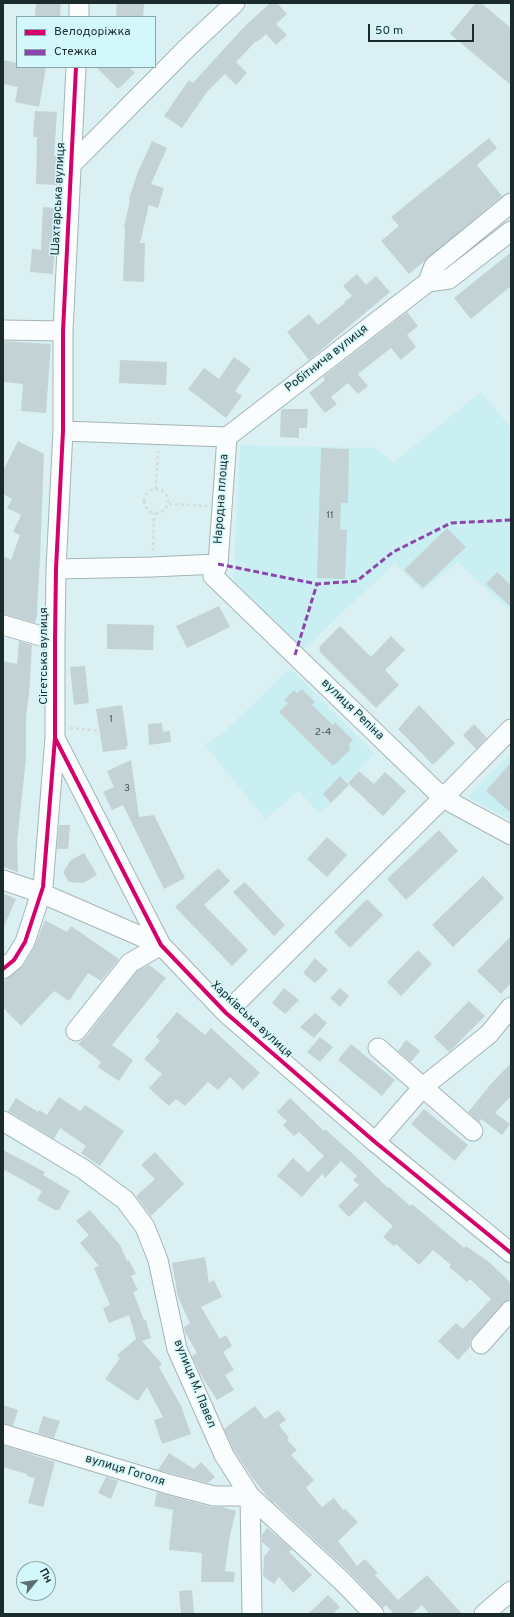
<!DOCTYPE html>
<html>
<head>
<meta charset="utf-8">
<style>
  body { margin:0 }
  #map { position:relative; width:514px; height:1617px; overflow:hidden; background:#dbf0f2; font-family:Overpass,sans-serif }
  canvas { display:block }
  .frame { position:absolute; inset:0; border:4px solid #1b2a2b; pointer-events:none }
  .legend { position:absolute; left:16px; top:16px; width:140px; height:52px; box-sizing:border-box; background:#d2f8fb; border:1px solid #89a6a8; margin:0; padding:5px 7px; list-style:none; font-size:12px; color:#1b2a2b }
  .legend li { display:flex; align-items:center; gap:8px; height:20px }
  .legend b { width:20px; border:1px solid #89a6a8 }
  .north { position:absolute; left:16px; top:1561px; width:40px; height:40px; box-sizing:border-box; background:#d2f8fb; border:1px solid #89a6a8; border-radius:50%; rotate:61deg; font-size:11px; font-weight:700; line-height:16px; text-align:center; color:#1b2a2b }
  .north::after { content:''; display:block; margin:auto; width:14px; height:18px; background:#5e6f71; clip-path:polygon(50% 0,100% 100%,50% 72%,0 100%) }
  .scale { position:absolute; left:368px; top:24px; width:106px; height:18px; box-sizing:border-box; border:2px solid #1b2a2b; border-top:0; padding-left:5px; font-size:12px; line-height:14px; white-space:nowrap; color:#1b2a2b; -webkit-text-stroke:3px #d2f8fb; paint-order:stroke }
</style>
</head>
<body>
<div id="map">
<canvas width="514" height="1617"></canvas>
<div class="frame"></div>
<ul class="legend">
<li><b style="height:5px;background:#d6006c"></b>Велодоріжка</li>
<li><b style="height:5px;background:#8e44ad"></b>Стежка</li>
</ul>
<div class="north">Пн</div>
<div class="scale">50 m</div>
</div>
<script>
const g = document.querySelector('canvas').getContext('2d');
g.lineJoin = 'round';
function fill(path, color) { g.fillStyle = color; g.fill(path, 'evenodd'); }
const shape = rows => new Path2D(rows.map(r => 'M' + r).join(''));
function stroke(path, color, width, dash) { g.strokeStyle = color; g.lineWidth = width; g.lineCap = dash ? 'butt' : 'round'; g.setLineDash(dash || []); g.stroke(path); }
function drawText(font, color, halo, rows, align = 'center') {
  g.font = font + ' Overpass,sans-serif'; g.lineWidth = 3; g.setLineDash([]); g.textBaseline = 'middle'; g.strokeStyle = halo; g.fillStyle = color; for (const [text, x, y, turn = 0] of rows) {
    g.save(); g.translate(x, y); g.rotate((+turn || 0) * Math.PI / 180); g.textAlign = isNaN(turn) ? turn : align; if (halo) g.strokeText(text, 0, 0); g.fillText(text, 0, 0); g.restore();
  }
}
fill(shape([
  [481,392,511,428,511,612,458,562,422,591,395,563,303,650,233,585,240,445,375,448,393,463],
  [290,668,375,754,347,782,340,776,323,794,331,803,319,813,299,791,265,819,205,745,222,734],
  [511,753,511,821,468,797]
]), '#caeff2');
fill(shape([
  [36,3,61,3,60,17,35,16],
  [117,3,144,3,143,17,116,17],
  [270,3,277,3,287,14,276,24,287,35,276,45,266,34,257,42,256,41,236,62,247,73,236,85,225,74,207,92,182,128,164,116,189,80,193,83,243,28],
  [476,3,481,3,511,28,511,85,450,34],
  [3,60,17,63,17,67,46,67,39,107,15,102,18,87,3,84],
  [96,67,129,67,135,73,118,89],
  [35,111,57,112,54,156,58,156,57,185,36,184,37,137,33,137],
  [489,138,497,148,477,165,502,196,409,274,381,241,399,226,391,217],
  [152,141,167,148,151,184,164,188,158,208,149,205,140,243,145,243,144,282,123,281,125,228,124,227,130,200,129,199,137,174],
  [43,207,57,208,53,274,30,272,32,249,41,250],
  [511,252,511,286,471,319,454,298],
  [357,274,366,285,376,276,390,292,309,360,287,332,309,314,318,325,345,303,344,302,352,296,343,286],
  [407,312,418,326,407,335,416,347,401,360,391,348,358,374,368,386,358,394,348,383,331,397,337,404,325,413,309,393,325,380,323,377],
  [3,341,51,344,46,413,21,411,23,384,3,382],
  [234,357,251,369,235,391,242,396,226,418,188,389,204,368,219,379],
  [120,360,167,362,166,385,119,383],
  [282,409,308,409,307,428,299,428,299,438,280,437,281,410],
  [18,441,44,454,40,558,37,612,38,612,35,623,3,614,3,556,11,560,20,535,13,532,21,515,7,508,12,499,3,494,3,471],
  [321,448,349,449,348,503,341,503,340,529,347,530,345,579,317,578],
  [447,528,466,547,423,588,404,570],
  [497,572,511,585,511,607,486,584],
  [219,606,230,627,187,648,176,626],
  [107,624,154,625,153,650,107,649],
  [340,626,371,657,391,636,405,650,385,670,399,685,376,708,319,651,320,649,319,647],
  [19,641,32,645,29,694,26,717,26,758,17,842,18,872,3,867,3,661,17,664],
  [85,666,89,703,74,705,70,667],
  [302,689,315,702,312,705,333,725,335,722,353,740,349,744,350,750,333,766,279,712,288,703,284,700,294,690,297,693],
  [122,705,128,746,126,746,127,749,103,752,96,709],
  [419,705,455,743,433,765,398,729],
  [162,723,163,732,170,731,171,742,149,745,148,724],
  [474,724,487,738,476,749,463,735],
  [131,760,139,817,154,815,185,878,164,889,123,805,112,810,103,792,114,787,107,771],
  [511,762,511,813,486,791],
  [359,771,374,784,385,772,406,791,383,816,348,783],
  [340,776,349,785,331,803,323,794],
  [59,825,70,825,68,849,57,849],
  [439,830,458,851,406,900,387,879],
  [327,837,347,855,327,877,307,859],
  [84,853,97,875,83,883,69,882,63,872,71,860],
  [218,868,230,881,204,905,248,950,232,966,175,907],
  [483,876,504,898,453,947,432,925],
  [245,882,285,925,274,936,233,892],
  [3,893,16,899,3,929],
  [367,899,383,915,350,948,334,932],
  [45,920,67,932,71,926,119,959,101,981,88,973,69,1001,54,991,21,1026,3,1008,3,982,23,966,34,948],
  [511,936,511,983,501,994,477,971],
  [418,950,432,964,401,996,387,982],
  [315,958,328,970,315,983,303,973],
  [149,965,166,978,112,1045,133,1060,119,1081,98,1067,101,1062,78,1044,85,1038,137,971],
  [284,988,299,1000,285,1014,272,1003],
  [340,988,349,996,340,1007,330,998],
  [469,1001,485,1016,449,1052,434,1037],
  [177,1012,205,1035,211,1028,260,1073,243,1090,230,1077,218,1090,208,1082,185,1106,176,1099,169,1106,149,1088,162,1074,144,1059,160,1041,156,1037],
  [315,1013,327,1023,314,1038,300,1027],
  [320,1037,333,1047,320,1062,307,1052],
  [406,1040,420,1051,411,1062,398,1051],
  [351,1044,395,1080,382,1096,338,1060],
  [511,1063,511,1096,495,1113,510,1124,502,1135,481,1119,479,1122,468,1112,488,1088,487,1088],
  [59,1097,80,1111,85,1105,124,1131,100,1166,81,1153,86,1146,60,1128,54,1139,8,1111,16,1098,38,1112,39,1110,47,1115],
  [290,1098,324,1131,325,1129,353,1154,388,1188,389,1187,410,1206,412,1204,464,1248,466,1246,489,1262,511,1283,511,1299,503,1303,473,1337,470,1341,470,1347,458,1360,438,1341,456,1323,463,1329,491,1299,470,1279,467,1282,449,1267,451,1265,433,1250,419,1265,396,1244,394,1246,383,1237,393,1226,365,1201,349,1217,338,1206,359,1185,353,1180,357,1176,341,1161,325,1178,322,1174,302,1197,277,1176,293,1158,308,1172,324,1156,299,1132,294,1136,283,1125,287,1121,277,1112],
  [424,1109,468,1145,455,1161,411,1124],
  [3,1150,45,1172,43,1175,70,1191,59,1210,55,1210,37,1200,42,1191,3,1169],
  [155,1152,184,1184,151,1216,136,1196,155,1179,141,1165],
  [90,1210,120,1245,127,1261,129,1260,136,1274,131,1276,138,1290,133,1292,144,1320,146,1320,151,1338,142,1341,162,1364,159,1367,181,1406,191,1434,162,1444,154,1420,163,1417,147,1387,138,1401,105,1379,120,1358,117,1355,136,1339,129,1315,109,1323,103,1308,110,1305,94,1268,99,1266,80,1243,89,1235,76,1221],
  [205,1257,209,1283,214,1280,222,1297,201,1307,220,1339,226,1335,232,1346,223,1352,234,1370,225,1375,234,1390,217,1400,201,1375,192,1356,197,1353,185,1332,184,1327,190,1323,178,1297,172,1263],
  [3,1405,18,1410,13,1426,3,1423],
  [255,1406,265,1419,278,1410,286,1420,279,1425,289,1438,287,1440,297,1450,291,1455,314,1480,306,1488,322,1507,334,1498,343,1510,345,1509,358,1522,338,1541,357,1566,365,1559,378,1573,375,1575,398,1600,427,1575,462,1614,429,1614,422,1605,412,1614,394,1614,386,1605,383,1608,350,1573,282,1510,274,1502,273,1503,270,1500,251,1476,234,1450,224,1429],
  [43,1416,60,1421,54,1438,38,1433],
  [3,1445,55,1462,43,1507,28,1503,35,1478,26,1476,27,1474,3,1467],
  [169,1453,194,1469,201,1462,215,1477,208,1483,158,1470],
  [106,1477,118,1481,111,1499,98,1493],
  [157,1492,211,1507,222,1507,236,1511,230,1535,225,1571,235,1572,234,1582,201,1582,202,1553,169,1550,173,1510,154,1506],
  [267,1528,292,1549,289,1552,312,1575,293,1593,279,1577,274,1584,263,1576,264,1557,270,1549,262,1542,262,1535],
  [192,1590,194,1614,181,1614,179,1591],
  [328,1595,340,1607,333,1614,308,1614]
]), '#c3d3d5');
const minor = shape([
  [79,17,79,3],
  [71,165,187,48,235,3],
  [511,203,434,266,428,282,449,279,511,231],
  [3,330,63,331],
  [227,437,428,282],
  [218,564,213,576,443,798,511,835],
  [56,569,152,567,218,564,227,437,63,431],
  [3,625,55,640],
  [56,740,161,945,226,1013,375,1142,511,1253],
  [3,880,41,893,161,945],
  [3,969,14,960,25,942,43,887,55,738,55,640,56,569,63,431,63,331,76,67],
  [226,1013,443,798,511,729],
  [76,1031,130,963,161,945],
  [378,1048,473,1131],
  [3,1121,83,1169,125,1200,145,1227,158,1260,177,1349,224,1455,250,1496,342,1581,374,1614],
  [375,1142,423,1087,489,1034,511,1007],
  [481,1344,511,1310],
  [3,1434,168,1484,214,1496,250,1496,252,1614],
  [484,1614,511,1591]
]);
stroke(minor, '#a4b5b6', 21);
stroke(shape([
  '144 501a12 12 0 1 1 24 0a12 12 0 1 1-24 0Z',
  [156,489,158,451],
  [169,504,207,506],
  [153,551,154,513],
  [70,728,99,731]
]), '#d5dcdc', 2.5, [3, 3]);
stroke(minor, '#fafdfd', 19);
stroke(shape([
  [218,564,317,584,357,581,393,552,451,523,511,520],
  [295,655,317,584]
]), '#8e44ad', 3, [6, 3]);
stroke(shape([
  [55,738,161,945,226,1013,375,1142,511,1253],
  [3,969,14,960,25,942,43,887,55,738,55,640,56,569,63,431,63,331,76,67]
]), '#d6006c', 4);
drawText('10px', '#455456', null, [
  ["11",330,516],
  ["1",111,720],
  ["2-4",323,733],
  ["3",127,789]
]);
drawText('12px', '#1b2a2b', '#d2f8fb', [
  ["Шахтарська вулиця",59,199,-87],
  ["Робітнича вулиця",327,359,-38],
  ["Народна площа",222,499,-86],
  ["Сігетська вулиця",45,656,-90],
  ["вулиця Репіна",352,710,44],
  ["Харківська вулиця",251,1020,43],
  ["вулиця М. Павел",194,1384,68],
  ["вулиця Гоголя",125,1471,17]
]);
</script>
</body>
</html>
